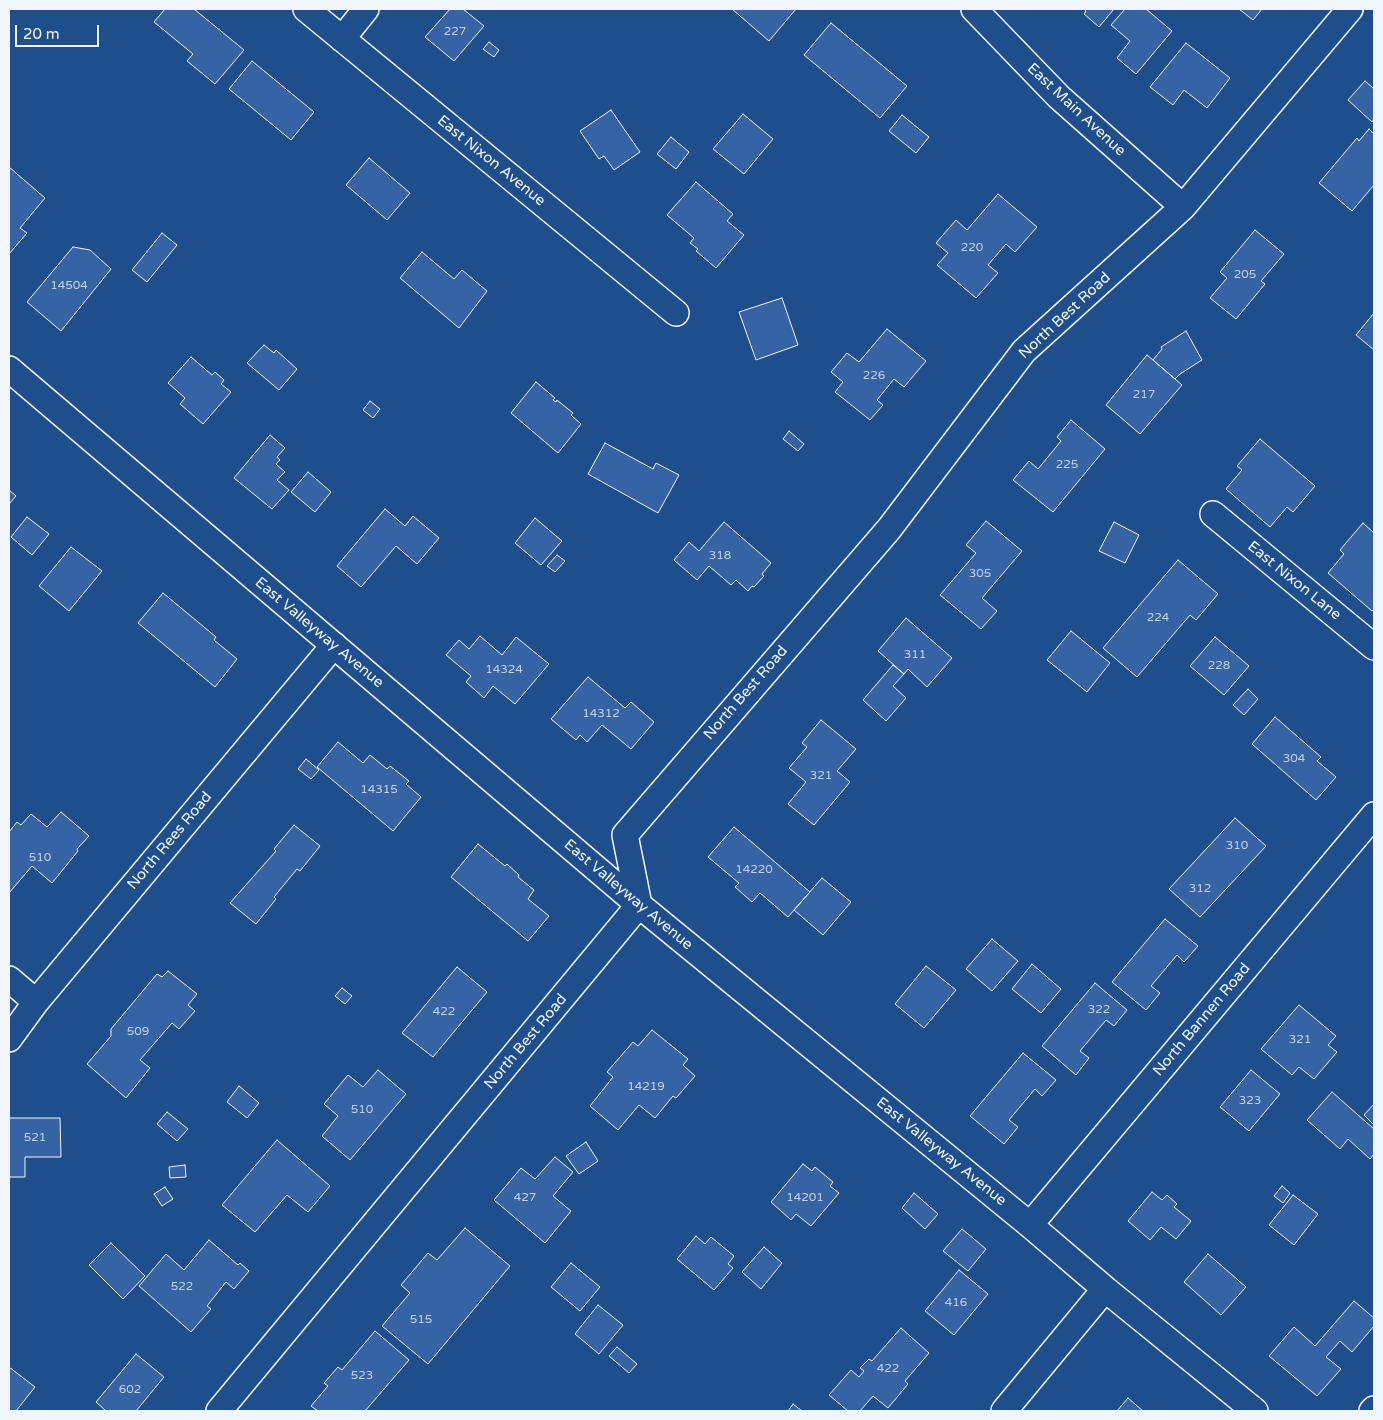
<!DOCTYPE html>
<html>
<head>
<meta charset="utf-8">
<style>
  body { margin:0 }
  #map { position:relative; width:1383px; height:1420px; overflow:hidden; background:#1f4e8c; font-family:"Varela Round",sans-serif }
  canvas { display:block }
  .frame { position:absolute; inset:0; border:10px solid #f2f6ff; pointer-events:none }
  .scale { position:absolute; left:15px; top:25px; width:84px; height:22px; box-sizing:border-box; border:2px solid #f2f6ff; border-top:0; padding-left:6px; font-size:15px; line-height:18px; white-space:nowrap; color:#f2f6ff; -webkit-text-stroke:4px #1f4e8c; paint-order:stroke }
</style>
</head>
<body>
<div id="map">
<canvas width="1383" height="1420"></canvas>
<div class="frame"></div>
<div class="scale">20 m</div>
</div>
<script>
const g = document.querySelector('canvas').getContext('2d');
g.lineJoin = 'round';
function fill(path, color) { g.fillStyle = color; g.fill(path, 'evenodd'); }
const shape = rows => new Path2D(rows.map(r => 'M' + r).join(''));
function stroke(path, color, width, dash) { g.strokeStyle = color; g.lineWidth = width; g.lineCap = dash ? 'butt' : 'round'; g.setLineDash(dash || []); g.stroke(path); }
function drawText(font, color, halo, rows, align = 'center') {
  g.font = font + ' "Varela Round",sans-serif'; g.lineWidth = 4; g.setLineDash([]); g.textBaseline = 'middle'; g.strokeStyle = halo; g.fillStyle = color; for (const [text, x, y, turn = 0] of rows) {
    g.save(); g.translate(x, y); g.rotate((+turn || 0) * Math.PI / 180); g.textAlign = isNaN(turn) ? turn : align; if (halo) g.strokeText(text, 0, 0); g.fillText(text, 0, 0); g.restore();
  }
}
const building = shape([
  [165,9,194,9,244,50,215,84,187,61,193,54,154,22,165,9],
  [450,9,463,9,484,26,454,61,425,37,450,9],
  [732,9,796,9,769,41,732,9],
  [1084,9,1114,9,1099,27,1084,14,1086,11,1084,9],
  [1125,9,1146,9,1172,31,1136,74,1117,58,1130,41,1111,25,1125,9],
  [1239,9,1262,9,1253,20,1239,9],
  [831,23,907,86,880,118,804,55,831,23],
  [489,42,499,50,494,57,483,49,489,42],
  [1186,43,1230,78,1207,108,1184,90,1173,105,1150,87,1186,43],
  [252,61,314,112,291,140,229,89,252,61],
  [1365,81,1374,89,1374,119,1372,122,1348,100,1365,81],
  [611,110,640,152,614,170,604,156,599,159,580,131,611,110],
  [743,114,773,139,744,174,713,149,743,114],
  [902,115,929,137,916,153,889,131,902,115],
  [1369,129,1374,134,1374,185,1352,211,1319,183,1357,138,1359,141,1369,129],
  [671,137,689,152,676,169,657,154,671,137],
  [369,158,410,193,387,220,346,185,369,158],
  [9,167,45,198,20,228,27,233,9,254,9,167],
  [696,182,733,214,727,221,744,235,716,268,696,251,698,249,690,243,694,238,667,215,696,182],
  [998,194,1037,227,1015,252,1006,244,988,265,998,273,976,298,937,265,948,253,936,243,956,220,967,230,998,194],
  [1255,230,1284,254,1261,281,1265,284,1236,319,1210,298,1227,278,1220,272,1255,230],
  [162,233,177,245,147,282,132,270,162,233],
  [73,247,90,250,111,269,61,331,27,302,73,247],
  [422,252,454,279,462,270,487,291,459,328,400,278,422,252],
  [782,298,798,345,756,360,739,312,782,298],
  [1374,313,1374,350,1356,335,1374,313],
  [887,329,926,361,904,387,894,379,877,400,883,405,870,420,835,392,843,382,831,372,847,353,859,362,887,329],
  [1186,331,1202,360,1180,374,1175,379,1153,360,1162,349,1161,347,1186,331],
  [264,345,274,353,276,350,297,369,279,390,247,363,264,345],
  [1147,355,1182,385,1140,434,1106,405,1147,355],
  [191,357,212,375,215,372,224,380,221,384,231,392,203,424,180,404,185,398,168,383,191,357],
  [536,382,555,398,553,400,556,402,557,400,573,413,571,415,581,424,558,453,511,413,536,382],
  [370,401,380,409,373,418,363,410,370,401],
  [1071,420,1105,449,1053,512,1013,480,1029,461,1038,469,1061,441,1057,437,1071,420],
  [789,431,804,444,798,451,783,439,789,431],
  [270,435,285,448,277,457,280,460,276,464,285,472,277,480,289,490,272,509,234,478,270,435],
  [1260,439,1315,486,1293,512,1287,507,1270,527,1226,489,1242,470,1237,466,1260,439],
  [605,443,653,469,656,463,679,475,658,513,588,474,605,443],
  [308,472,331,492,315,512,291,492,308,472],
  [9,490,16,496,9,504,9,490],
  [385,509,405,526,413,516,439,538,417,564,396,546,361,587,337,566,385,509],
  [27,517,49,534,32,555,11,537,27,517],
  [535,518,562,541,541,565,515,543,535,518],
  [986,521,1022,551,982,598,997,611,981,629,940,595,976,553,966,545,986,521],
  [724,522,771,563,762,574,764,576,754,587,752,586,748,591,736,580,731,585,709,566,697,580,674,560,689,542,699,551,724,522],
  [1114,522,1139,535,1125,563,1099,551,1114,522],
  [1363,523,1374,533,1374,609,1372,611,1328,573,1344,554,1340,550,1363,523],
  [71,547,102,571,69,611,39,586,71,547],
  [557,555,565,561,555,572,547,566,557,555],
  [1178,560,1218,594,1196,620,1190,615,1137,677,1103,648,1178,560],
  [163,593,216,637,214,640,237,659,215,687,138,623,163,593],
  [906,618,952,658,927,687,908,669,904,674,878,651,906,618],
  [1071,631,1110,663,1087,692,1047,660,1071,631],
  [480,636,502,655,516,637,549,664,515,704,493,686,484,698,466,682,471,676,446,655,459,640,469,649,480,636],
  [1215,637,1249,666,1224,695,1190,666,1215,637],
  [893,665,904,674,893,686,906,698,886,721,863,700,893,665],
  [588,677,625,708,631,702,654,722,631,749,602,725,587,742,580,735,576,740,551,719,588,677],
  [1248,689,1258,699,1244,715,1233,705,1248,689],
  [1275,717,1321,757,1317,761,1336,777,1316,800,1252,744,1275,717],
  [821,720,856,749,837,771,850,782,814,825,788,804,806,782,789,768,807,747,802,743,821,720],
  [338,742,363,763,370,755,387,769,390,766,409,781,406,784,421,797,393,831,317,767,338,742],
  [306,759,319,770,311,779,298,769,306,759],
  [61,812,89,836,77,849,78,851,52,883,32,866,9,893,9,832,17,822,21,825,31,814,47,827,61,812],
  [1235,818,1266,846,1200,917,1169,889,1235,818],
  [294,825,320,846,300,871,297,869,274,897,276,899,256,924,230,903,276,851,274,849,294,825],
  [734,827,810,892,788,917,760,893,752,902,735,887,739,883,708,857,734,827],
  [478,844,505,866,507,864,519,875,518,877,534,890,528,899,549,916,528,941,451,877,478,844],
  [822,878,851,902,823,935,794,910,822,878],
  [1165,919,1198,946,1184,962,1177,955,1151,986,1160,993,1146,1010,1112,982,1165,919],
  [992,939,1018,961,992,991,966,969,992,939],
  [1032,964,1061,989,1041,1013,1012,989,1032,964],
  [926,966,956,990,924,1028,895,1004,926,966],
  [457,967,487,992,433,1057,402,1033,457,967],
  [168,971,197,994,188,1005,195,1011,179,1029,172,1023,140,1060,150,1068,126,1098,87,1064,111,1036,111,1029,157,974,162,977,168,971],
  [1095,983,1127,1010,1114,1026,1106,1020,1080,1051,1089,1058,1076,1075,1042,1046,1095,983],
  [342,988,352,996,345,1004,335,996,342,988],
  [1299,1005,1336,1036,1328,1045,1337,1052,1314,1079,1299,1067,1292,1075,1261,1049,1299,1005],
  [652,1030,688,1059,683,1065,695,1076,676,1098,673,1096,655,1118,639,1105,618,1130,590,1106,613,1077,607,1072,633,1042,638,1046,652,1030],
  [1023,1053,1056,1080,1042,1096,1035,1089,1009,1120,1018,1127,1004,1144,970,1116,1023,1053],
  [378,1070,406,1094,350,1160,322,1136,338,1116,324,1104,348,1075,363,1087,378,1070],
  [1251,1070,1280,1094,1249,1131,1220,1107,1251,1070],
  [239,1086,259,1103,247,1118,227,1102,239,1086],
  [1332,1092,1374,1129,1374,1154,1370,1159,1348,1139,1340,1149,1307,1120,1332,1092],
  [1374,1104,1374,1125,1364,1115,1374,1104],
  [167,1112,188,1129,177,1141,157,1124,167,1112],
  [9,1118,60,1118,61,1157,25,1157,25,1177,9,1177,9,1118],
  [277,1140,330,1186,308,1212,287,1195,255,1232,222,1205,277,1140],
  [586,1142,598,1161,579,1174,566,1156,586,1142],
  [555,1157,573,1172,553,1196,571,1211,545,1243,494,1200,521,1168,535,1179,555,1157],
  [803,1164,812,1171,815,1167,833,1182,830,1186,839,1193,811,1226,796,1214,791,1220,771,1202,803,1164],
  [185,1165,186,1177,170,1178,169,1167,185,1165],
  [1282,1186,1290,1193,1283,1203,1274,1196,1282,1186],
  [165,1187,173,1199,162,1206,154,1194,165,1187],
  [1152,1192,1162,1200,1167,1195,1177,1204,1174,1207,1191,1221,1176,1239,1161,1227,1150,1240,1128,1221,1152,1192],
  [914,1193,938,1214,925,1229,902,1208,914,1193],
  [1293,1195,1318,1214,1294,1245,1269,1225,1293,1195],
  [465,1228,510,1266,428,1364,382,1326,410,1293,401,1285,428,1253,437,1260,465,1228],
  [962,1229,986,1249,968,1271,943,1251,962,1229],
  [696,1236,705,1244,711,1237,734,1256,728,1264,733,1268,714,1290,677,1259,696,1236],
  [209,1240,238,1265,240,1263,249,1271,234,1289,226,1282,207,1306,211,1309,191,1332,139,1286,166,1254,184,1270,209,1240],
  [111,1243,145,1276,123,1299,89,1265,111,1243],
  [764,1247,782,1263,761,1289,742,1272,764,1247],
  [1208,1254,1246,1287,1221,1315,1184,1282,1208,1254],
  [571,1263,600,1287,580,1311,551,1287,571,1263],
  [959,1270,988,1294,954,1335,925,1311,959,1270],
  [1354,1301,1374,1318,1374,1326,1352,1352,1340,1341,1326,1357,1341,1369,1317,1396,1269,1356,1294,1327,1315,1346,1354,1301],
  [598,1305,623,1325,599,1354,575,1334,598,1305],
  [901,1328,929,1353,905,1381,908,1384,888,1408,873,1396,860,1411,848,1411,829,1395,851,1370,859,1377,864,1371,860,1368,869,1359,872,1361,901,1328],
  [375,1331,409,1360,365,1411,318,1411,311,1406,328,1386,324,1383,338,1367,342,1370,375,1331],
  [617,1347,637,1364,629,1373,609,1356,617,1347],
  [136,1354,164,1377,136,1411,106,1411,96,1402,136,1354],
  [9,1367,35,1387,16,1411,9,1411,9,1367],
  [1128,1398,1143,1411,1117,1411,1128,1398],
  [793,1404,802,1411,788,1411,793,1404]
]);
fill(building, '#3563a3');
stroke(building, '#f2f6ff', 1);
const minor = shape([
  [306,9,676,313],
  [974,9,1059,97,1183,207],
  [342,39,366,9],
  [9,369,639,905,1030,1225,1105,1289,1255,1411],
  [1213,514,1374,647],
  [9,979,36,1002],
  [9,1039,36,1002,334,645],
  [1030,1225,1374,815],
  [219,1411,639,905,625,835,889,529,1024,351,1183,207,1350,9],
  [1004,1411,1105,1289],
  [1372,1411,1374,1409]
]);
stroke(minor, '#f2f6ff', 28);
stroke(minor, '#1f4e8c', 25);
drawText('12px', '#c3d1e8', null, [
  ["227",455,32],
  ["220",972,248],
  ["205",1245,275],
  ["14504",69,286],
  ["226",874,376],
  ["217",1144,395],
  ["225",1067,465],
  ["318",720,556],
  ["305",980,574],
  ["224",1158,618],
  ["311",915,655],
  ["228",1219,666],
  ["14324",504,670],
  ["14312",601,714],
  ["304",1294,759],
  ["321",821,776],
  ["14315",379,790],
  ["310",1237,846],
  ["510",40,858],
  ["14220",754,870],
  ["312",1200,889],
  ["322",1099,1010],
  ["422",444,1012],
  ["509",138,1032],
  ["321",1300,1040],
  ["14219",646,1087],
  ["323",1250,1101],
  ["510",362,1110],
  ["521",35,1138],
  ["427",525,1198],
  ["14201",805,1198],
  ["522",182,1287],
  ["416",956,1303],
  ["515",421,1320],
  ["422",888,1369],
  ["523",362,1376],
  ["602",130,1390]
]);
drawText('15px', '#f2f6ff', '#1f4e8c', [
  ["East Main Avenue",1076,110,43],
  ["East Nixon Avenue",491,161,39],
  ["North Best Road",1065,316,-43],
  ["East Nixon Lane",1294,581,39],
  ["East Valleyway Avenue",319,633,40],
  ["North Best Road",746,693,-49],
  ["North Rees Road",170,841,-50],
  ["East Valleyway Avenue",628,895,40],
  ["North Bannen Road",1202,1020,-50],
  ["North Best Road",526,1042,-50],
  ["East Valleyway Avenue",941,1152,39]
]);
</script>
</body>
</html>
